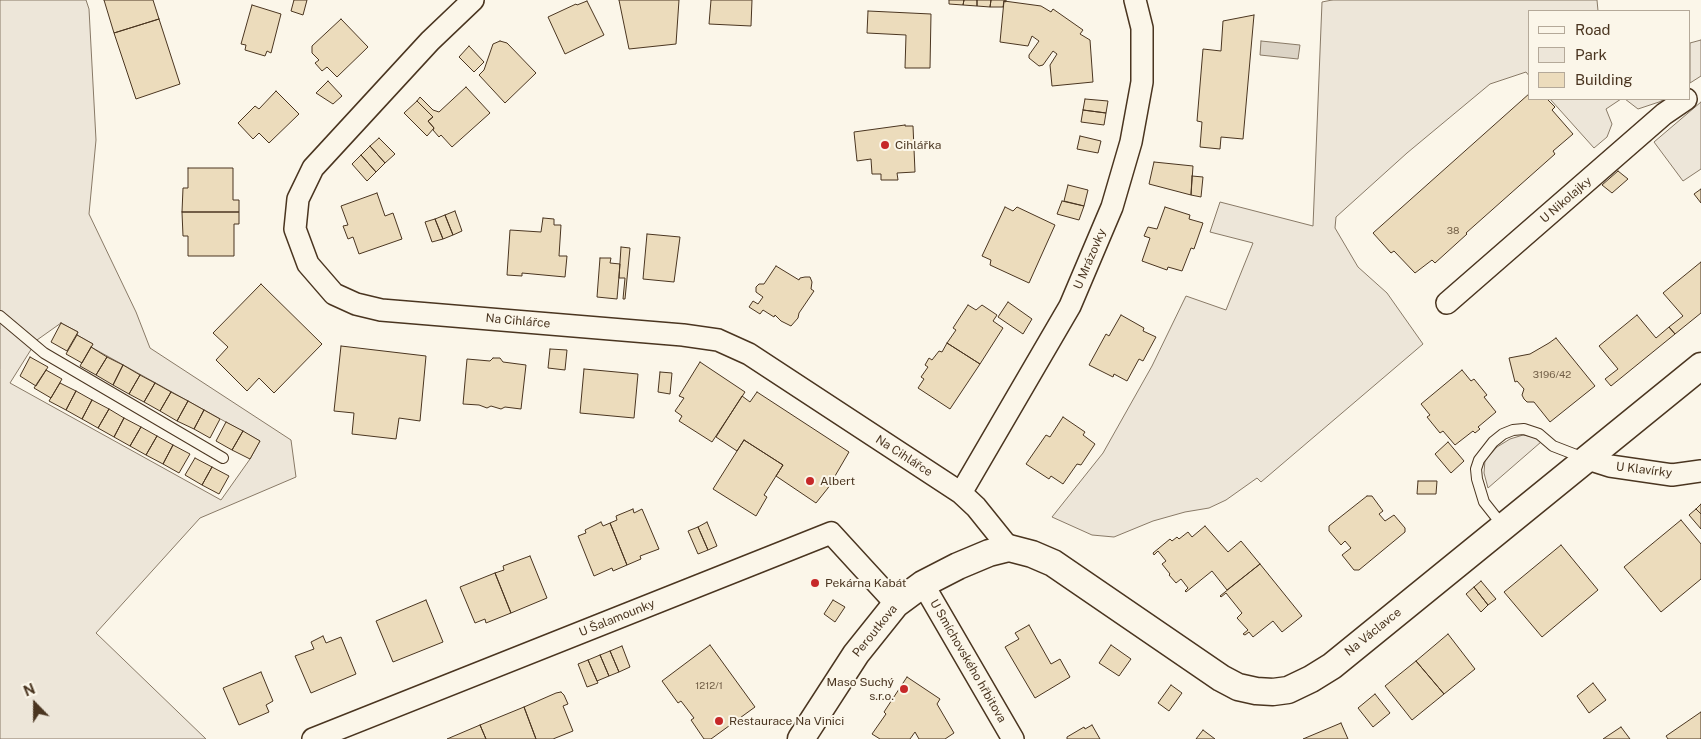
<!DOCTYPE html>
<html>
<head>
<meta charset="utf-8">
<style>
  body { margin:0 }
  #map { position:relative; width:1701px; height:739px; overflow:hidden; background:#fbf6e9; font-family:"Public Sans",sans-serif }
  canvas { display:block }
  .legend { position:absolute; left:1528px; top:10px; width:162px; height:90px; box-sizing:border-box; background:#fbf6e9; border:1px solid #b4a999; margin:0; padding:6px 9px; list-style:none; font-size:15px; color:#4a3520 }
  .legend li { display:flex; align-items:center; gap:10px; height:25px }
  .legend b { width:25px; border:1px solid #b4a999 }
  .north { position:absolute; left:10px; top:679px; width:50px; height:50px; -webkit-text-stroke:4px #fbf6e9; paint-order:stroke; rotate:338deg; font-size:14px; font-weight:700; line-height:20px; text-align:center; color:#4a3520 }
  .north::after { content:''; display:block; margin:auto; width:18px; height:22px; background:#4a3520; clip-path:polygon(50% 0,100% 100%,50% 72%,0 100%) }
</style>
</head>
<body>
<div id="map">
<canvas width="1701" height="739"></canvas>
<ul class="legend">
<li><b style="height:6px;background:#fbf6e9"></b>Road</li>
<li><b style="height:14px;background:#ede6d9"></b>Park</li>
<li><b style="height:14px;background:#ecdcbc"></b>Building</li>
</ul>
<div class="north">N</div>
</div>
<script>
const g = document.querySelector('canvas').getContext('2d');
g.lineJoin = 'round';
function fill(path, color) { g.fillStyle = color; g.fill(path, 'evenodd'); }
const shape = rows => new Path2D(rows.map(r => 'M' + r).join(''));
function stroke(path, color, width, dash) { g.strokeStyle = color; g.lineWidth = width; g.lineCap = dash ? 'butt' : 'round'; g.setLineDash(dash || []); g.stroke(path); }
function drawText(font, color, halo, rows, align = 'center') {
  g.font = font + ' "Public Sans",sans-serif'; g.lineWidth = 4; g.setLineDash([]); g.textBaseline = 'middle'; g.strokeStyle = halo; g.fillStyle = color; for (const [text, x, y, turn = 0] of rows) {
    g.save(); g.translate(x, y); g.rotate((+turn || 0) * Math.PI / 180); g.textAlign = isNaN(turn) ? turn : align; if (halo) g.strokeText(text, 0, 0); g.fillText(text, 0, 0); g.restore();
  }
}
const green = shape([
  [0,0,86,0,89,9,96,140,89,214,136,312,150,348,291,440,296,477,200,518,96,633,206,739,0,739,0,0],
  [61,323,78,332,77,335,93,344,91,347,260,441,250,459,221,500,10,383,37,340,61,323],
  [1332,0,1597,0,1598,11,1530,11,1530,77,1526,72,1490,84,1407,153,1336,217,1335,228,1358,267,1387,293,1423,344,1261,482,1257,478,1226,500,1209,508,1185,512,1153,521,1114,537,1092,535,1052,517,1103,453,1152,366,1186,296,1226,310,1253,243,1210,232,1220,202,1313,226,1322,2,1332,0],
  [1701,40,1701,76,1690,83,1690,43,1701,40],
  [1550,99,1621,99,1606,109,1612,124,1607,137,1594,148,1550,99],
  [1625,99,1665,99,1659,102,1638,109,1625,99],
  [1701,102,1701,169,1683,181,1654,142,1701,102],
  [1523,435,1534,437,1541,442,1488,488,1484,473,1485,460,1497,447,1510,439,1523,435]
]);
fill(green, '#ede6d9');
stroke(green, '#887966', 1);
const water = shape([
  [1261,41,1300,45,1298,59,1260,55,1261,41]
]);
fill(water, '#dcd4c6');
stroke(water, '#887966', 1);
const building = shape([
  [104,0,153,0,159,19,114,33,104,0],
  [294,0,307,0,303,15,291,11,294,0],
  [619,0,679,0,676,44,629,49,619,0],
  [711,0,752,0,751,26,709,24,711,0],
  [949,0,964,0,963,5,949,4,949,0],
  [964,0,977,0,977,6,963,5,964,0],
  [977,0,991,0,990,7,977,6,977,0],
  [991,0,1006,0,1006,2,1004,1,1003,7,990,7,991,0],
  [587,1,604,35,565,54,548,17,576,4,577,5,587,1],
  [1004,1,1041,6,1051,12,1053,9,1083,30,1080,34,1090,40,1093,82,1052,86,1050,65,1057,54,1053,51,1043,65,1039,66,1029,58,1029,55,1039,41,1032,36,1028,46,1000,42,1004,1],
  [252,5,281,14,271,53,267,51,265,56,245,50,246,45,241,44,252,5],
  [868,11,931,14,930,68,905,68,906,35,867,33,868,11],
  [1254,15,1243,139,1221,137,1220,149,1200,147,1202,122,1197,121,1203,49,1221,51,1223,21,1254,15],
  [159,19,180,84,136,99,114,33,159,19],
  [341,19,368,47,337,77,327,67,322,71,315,63,319,60,312,53,312,46,341,19],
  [500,41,507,43,536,73,505,103,479,75,484,70,493,44,500,41],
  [469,46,484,62,474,72,459,57,469,46],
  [328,81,342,96,333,104,316,93,328,81],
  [466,87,490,113,452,147,441,135,439,137,433,130,434,128,428,121,433,117,417,101,420,97,433,110,439,112,466,87],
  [276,91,299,114,269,143,259,133,253,139,238,123,255,106,259,109,276,91],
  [1530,93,1530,99,1547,99,1555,107,1552,110,1573,134,1553,151,1555,154,1466,233,1467,234,1435,263,1432,260,1415,273,1394,251,1391,253,1373,233,1530,93],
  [1085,99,1108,101,1106,113,1083,110,1085,99],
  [417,101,433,117,428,121,434,128,427,136,404,113,417,101],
  [1083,110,1106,113,1104,125,1081,122,1083,110],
  [905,125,905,126,913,126,915,172,897,173,898,180,881,180,881,174,872,174,871,159,857,161,854,132,905,125],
  [1080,136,1101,141,1098,153,1077,149,1080,136],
  [379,138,395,154,385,163,370,146,379,138],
  [370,146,385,163,376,172,361,155,370,146],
  [361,155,376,172,367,181,352,164,361,155],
  [1154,162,1193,166,1191,195,1149,184,1154,162],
  [188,168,233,168,233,200,239,200,239,212,182,212,183,188,188,188,188,168],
  [1618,171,1628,179,1612,193,1602,185,1618,171],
  [1192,176,1203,177,1201,197,1191,195,1192,176],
  [1068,185,1088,190,1084,206,1064,201,1068,185],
  [1701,189,1701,203,1694,194,1701,189],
  [377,193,385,216,393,213,402,239,359,254,353,237,348,239,343,226,348,225,341,206,377,193],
  [1062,201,1084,206,1079,220,1057,214,1062,201],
  [1005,207,1013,211,1017,207,1055,225,1029,283,990,265,991,260,982,256,1005,207],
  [1165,207,1190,215,1189,219,1203,223,1194,249,1191,248,1182,271,1168,267,1167,270,1142,261,1150,238,1144,236,1148,227,1157,229,1165,207],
  [455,211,462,231,453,235,445,215,455,211],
  [182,212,239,212,239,224,234,224,234,256,188,256,188,236,183,236,182,212],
  [445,215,453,235,443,239,435,219,445,215],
  [543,218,554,219,554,225,561,225,559,256,567,256,565,277,522,273,522,276,507,275,510,230,541,232,543,218],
  [435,219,443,239,432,242,425,222,435,219],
  [647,234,680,237,674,282,643,279,647,234],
  [621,247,630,248,625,299,623,299,625,278,619,278,621,247],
  [600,258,611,258,610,263,620,264,617,299,597,297,600,258],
  [1701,262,1701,313,1675,334,1669,327,1683,316,1663,293,1701,262],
  [776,266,799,280,800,278,805,277,810,277,812,282,811,289,814,291,799,313,798,318,791,326,781,321,775,315,774,317,763,310,760,314,749,307,753,301,758,304,763,297,756,292,756,287,759,284,764,284,776,266],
  [261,284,322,344,274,393,259,378,247,391,216,360,228,347,213,333,261,284],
  [1008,302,1032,319,1023,334,998,317,1008,302],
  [968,305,976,310,982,305,997,315,993,321,1003,328,980,364,947,343,956,330,953,328,968,305],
  [1121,315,1144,328,1143,331,1156,337,1143,361,1139,359,1127,381,1114,374,1113,377,1089,365,1106,334,1109,336,1121,315],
  [1637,315,1656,338,1669,327,1675,334,1611,386,1605,379,1618,369,1599,346,1637,315],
  [61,323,78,332,67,351,51,342,61,323],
  [77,335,93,344,82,363,66,354,77,335],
  [1556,338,1595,386,1550,422,1534,402,1527,402,1524,399,1522,395,1524,389,1517,381,1515,382,1509,358,1530,354,1549,343,1556,338],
  [947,343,980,364,950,409,918,388,924,379,921,377,928,367,925,365,929,358,932,360,939,351,942,352,947,343],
  [341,346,426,356,420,421,399,418,396,439,352,434,354,413,334,411,341,346],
  [91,347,107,357,96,375,80,366,91,347],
  [550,349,567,350,565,370,548,368,550,349],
  [30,357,48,367,36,386,20,376,30,357],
  [107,357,123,365,113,385,96,375,107,357],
  [493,358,500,358,503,362,526,365,521,409,505,407,501,409,491,406,487,408,479,405,463,404,467,359,490,361,493,358],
  [700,362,745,392,712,442,679,421,682,416,675,411,684,398,679,396,700,362],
  [123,365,140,375,129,394,113,385,123,365],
  [584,369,638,374,634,418,580,413,584,369],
  [46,370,62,379,51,398,34,388,46,370],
  [1462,370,1471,381,1474,379,1487,395,1484,397,1496,412,1478,427,1480,429,1475,433,1473,431,1455,445,1443,431,1440,433,1427,417,1430,415,1421,404,1462,370],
  [660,372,672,373,670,394,658,392,660,372],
  [140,375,155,383,144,402,129,394,140,375],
  [60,383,76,391,66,410,49,401,60,383],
  [155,383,171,392,160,411,144,402,155,383],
  [76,391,92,400,82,419,66,410,76,391],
  [171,392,188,401,177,421,160,411,171,392],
  [757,392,849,452,828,488,816,503,776,476,783,465,744,440,737,451,716,437,742,396,750,402,757,392],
  [92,400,109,409,98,428,82,419,92,400],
  [188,401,204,410,194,429,177,421,188,401],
  [109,409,124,418,114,437,98,428,109,409],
  [204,410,220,419,210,438,194,429,204,410],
  [1063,417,1085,432,1083,435,1095,444,1081,465,1077,464,1063,484,1051,476,1049,479,1026,464,1046,435,1050,437,1063,417],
  [124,418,141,427,130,446,114,437,124,418],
  [226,422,243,431,232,450,216,441,226,422],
  [141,427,157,436,146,455,130,446,141,427],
  [243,431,260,441,250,459,232,450,243,431],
  [157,436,173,445,163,464,146,455,157,436],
  [744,440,783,465,764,495,767,497,756,516,713,489,744,440],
  [1448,442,1464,461,1451,473,1435,454,1448,442],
  [173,445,190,454,179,473,163,464,173,445],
  [195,458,212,467,202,485,185,475,195,458],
  [212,467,229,476,219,494,202,485,212,467],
  [1418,481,1437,481,1436,494,1417,494,1418,481],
  [1367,496,1372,496,1383,511,1379,514,1385,521,1394,515,1405,528,1405,532,1359,570,1354,570,1342,555,1351,548,1345,541,1341,545,1329,531,1329,526,1367,496],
  [1701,504,1701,514,1696,509,1701,504],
  [633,509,634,513,642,509,659,549,640,556,641,559,627,565,610,523,617,520,616,516,633,509],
  [1696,509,1701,514,1701,529,1689,515,1696,509],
  [1681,520,1701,544,1701,579,1661,612,1624,567,1681,520],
  [601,522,603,526,610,523,627,565,613,571,612,568,594,576,578,536,586,533,585,530,601,522],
  [707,522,717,546,708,550,698,527,707,522],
  [1205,526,1228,552,1241,541,1260,564,1227,590,1212,571,1186,592,1185,591,1188,588,1181,579,1176,583,1169,575,1170,574,1162,564,1166,561,1158,551,1154,555,1153,553,1170,539,1172,541,1177,537,1179,539,1188,532,1192,537,1205,526],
  [698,527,708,550,698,554,688,531,698,527],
  [1561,545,1598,590,1542,637,1504,592,1561,545],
  [530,556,547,598,511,613,495,573,504,570,503,566,530,556],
  [1260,564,1302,616,1282,632,1273,621,1253,637,1249,632,1245,635,1243,634,1248,630,1237,618,1242,613,1226,593,1221,597,1220,596,1260,564],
  [495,573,511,613,486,623,485,619,475,623,460,587,495,573],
  [1481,581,1496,599,1488,605,1474,587,1481,581],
  [1474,587,1488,605,1481,612,1466,594,1474,587],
  [426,600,443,642,393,662,376,621,426,600],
  [833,600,845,607,835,622,824,614,833,600],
  [1029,625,1051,664,1060,659,1070,677,1035,698,1005,647,1019,639,1015,633,1029,625],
  [1448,634,1475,669,1444,694,1416,661,1448,634],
  [323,636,326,643,341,637,356,674,311,693,295,656,314,649,311,642,323,636],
  [710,645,755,707,711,739,704,739,691,720,694,718,681,701,678,703,662,681,710,645],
  [1111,645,1131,659,1119,676,1099,663,1111,645],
  [622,646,630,667,619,672,610,651,622,646],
  [610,651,619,672,609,676,600,655,610,651],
  [600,655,609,676,597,681,588,660,600,655],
  [588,660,598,683,587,687,578,664,588,660],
  [1416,661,1444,694,1412,720,1385,686,1416,661],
  [261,672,273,701,266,705,269,712,239,725,223,688,261,672],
  [907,677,940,699,937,704,954,733,945,739,919,739,915,732,910,739,880,739,872,734,886,714,884,712,907,677],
  [1593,683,1606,700,1589,713,1577,696,1593,683],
  [1171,685,1182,693,1169,711,1158,703,1171,685],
  [561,692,564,695,568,704,563,706,573,731,553,739,536,739,524,707,556,693,561,692],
  [1375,694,1390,713,1373,727,1358,708,1375,694],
  [524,707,536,739,486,739,480,725,524,707],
  [1701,712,1701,739,1668,739,1666,736,1701,712],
  [1341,723,1348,739,1303,739,1341,723],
  [480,725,486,739,447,739,480,725],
  [1092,725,1100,739,1067,739,1067,737,1084,727,1085,729,1092,725],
  [1621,727,1630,739,1603,739,1621,727],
  [1203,730,1215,739,1196,739,1203,730]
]);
fill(building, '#ecdcbc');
stroke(building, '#4a3520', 1);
const service = shape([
  [0,316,44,353,223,458],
  [1503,526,1484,502,1477,479,1476,469,1479,460,1493,442,1503,434,1513,430,1524,429,1539,434,1553,446,1584,458]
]);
const minor = shape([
  [473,0,430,41,313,168,298,199,295,229,308,264,334,294,356,304,381,310,683,335,718,340,749,354,961,493,976,507,1009,548],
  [1447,303,1664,114,1686,99],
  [1588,459,1610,466,1672,475,1701,471],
  [961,493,1070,306,1112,207,1131,142,1142,82,1142,28,1135,0],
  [923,584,1013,739],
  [313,739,831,533,896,604]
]);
const tertiary = shape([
  [801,739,856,654,896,604,923,584,958,566,989,553,1009,548,1032,554,1053,563,1221,678,1238,687,1256,691,1273,692,1288,690,1311,679,1332,666,1701,366]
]);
stroke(service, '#4a3520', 12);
stroke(minor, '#4a3520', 24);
stroke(tertiary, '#4a3520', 29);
stroke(service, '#fbf6e9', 10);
stroke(minor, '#fbf6e9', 21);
stroke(tertiary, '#fbf6e9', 26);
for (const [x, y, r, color] of [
  [885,145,5,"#c62828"],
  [810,481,5,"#c62828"],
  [815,583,5,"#c62828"],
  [904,689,5,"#c62828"],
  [719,721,5,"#c62828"]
]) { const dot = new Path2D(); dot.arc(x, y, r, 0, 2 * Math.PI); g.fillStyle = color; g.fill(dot); stroke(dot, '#fbf6e9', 2); }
drawText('10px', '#725f47', null, [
  ["38",1453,231],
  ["3196/42",1552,375],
  ["1212/1",709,686]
]);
drawText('12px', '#4a3520', '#fbf6e9', [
  ["Cihlářka",895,145],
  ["Albert",820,481],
  ["Pekárna Kabát",825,583],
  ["Maso Suchý",894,682,"right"],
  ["s.r.o.",894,696,"right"],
  ["Restaurace Na Vinici",729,721]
], 'left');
drawText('12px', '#4a3520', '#fbf6e9', [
  ["U Nikolajky",1566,200,-41],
  ["U Mrázovky",1090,259,-67],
  ["Na Cihlářce",518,321,5],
  ["Na Cihlářce",904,456,33],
  ["U Klavírky",1644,470,7],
  ["U Šalamounky",617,618,-22],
  ["Peroutkova",875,631,-51],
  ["Na Václavce",1373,632,-39],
  ["U Smíchovského hřbitova",968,661,60]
]);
</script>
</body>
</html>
